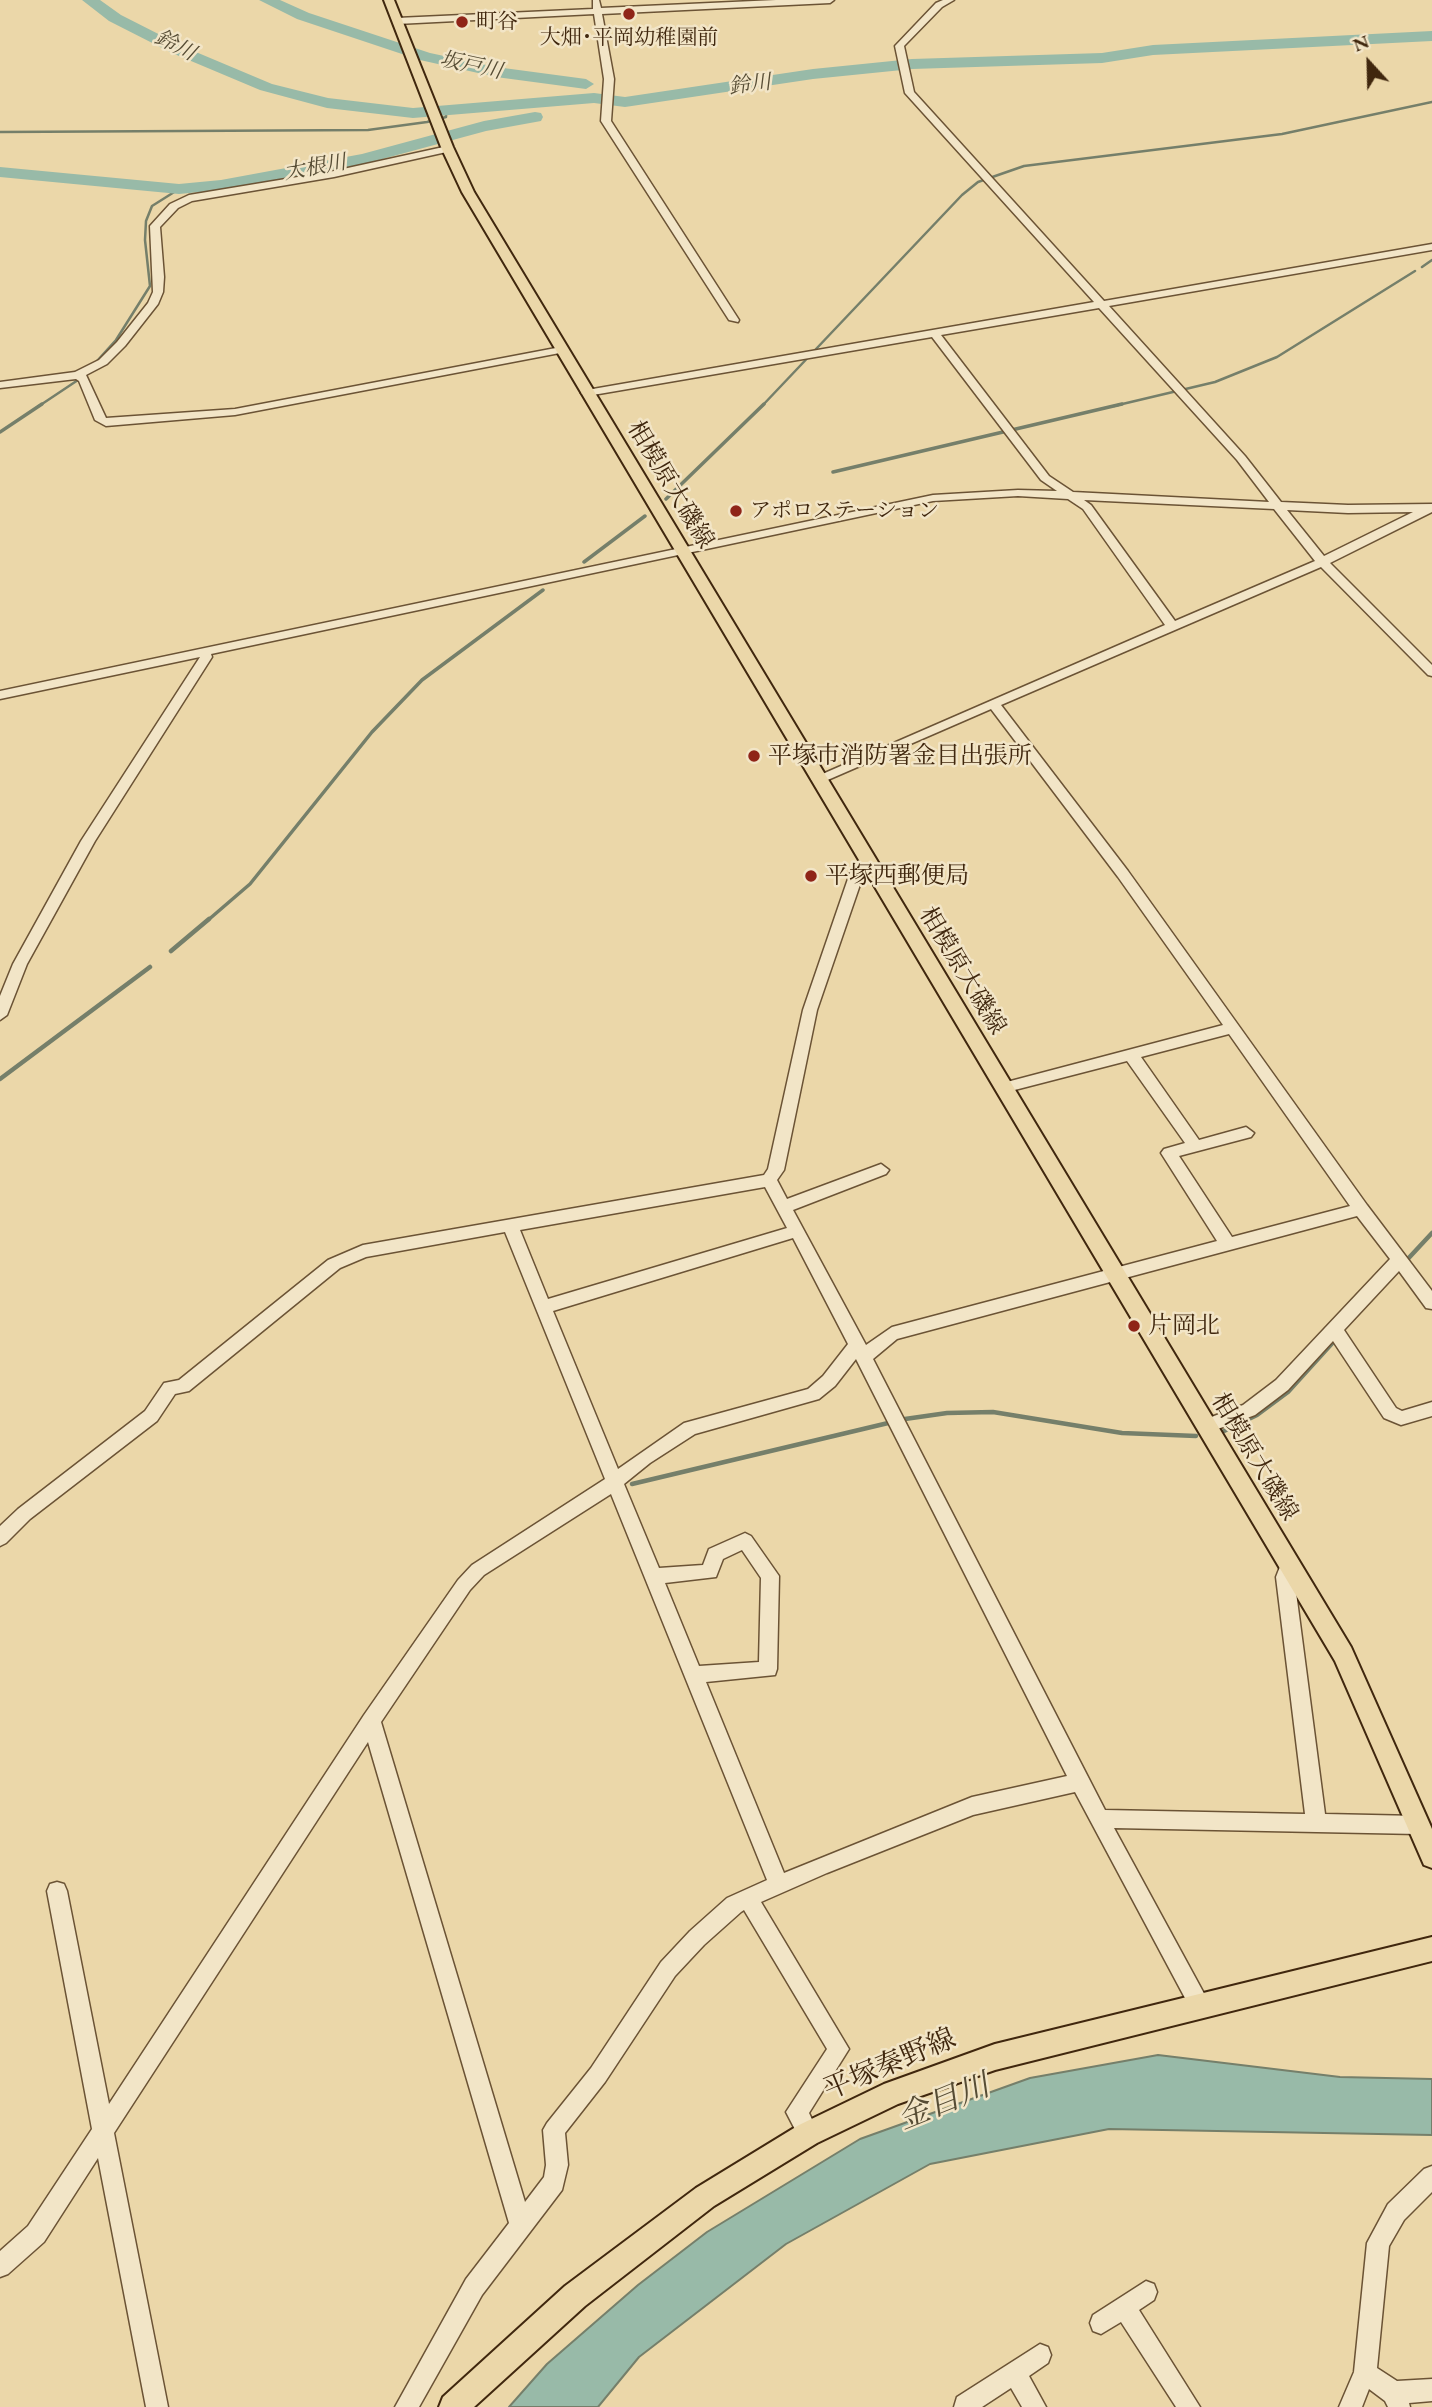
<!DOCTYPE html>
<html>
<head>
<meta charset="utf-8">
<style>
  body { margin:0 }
  #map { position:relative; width:1432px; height:2407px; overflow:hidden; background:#ebd7a9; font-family:"EB Garamond",serif }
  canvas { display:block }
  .north { position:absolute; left:1334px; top:28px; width:70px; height:70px; -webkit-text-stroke:5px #f2e5c7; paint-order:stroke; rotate:338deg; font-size:19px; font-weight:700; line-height:28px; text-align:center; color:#40270e }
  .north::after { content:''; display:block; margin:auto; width:24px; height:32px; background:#40270e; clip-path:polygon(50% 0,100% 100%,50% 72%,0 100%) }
</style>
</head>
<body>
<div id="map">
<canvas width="1432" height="2407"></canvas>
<div class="north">N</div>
</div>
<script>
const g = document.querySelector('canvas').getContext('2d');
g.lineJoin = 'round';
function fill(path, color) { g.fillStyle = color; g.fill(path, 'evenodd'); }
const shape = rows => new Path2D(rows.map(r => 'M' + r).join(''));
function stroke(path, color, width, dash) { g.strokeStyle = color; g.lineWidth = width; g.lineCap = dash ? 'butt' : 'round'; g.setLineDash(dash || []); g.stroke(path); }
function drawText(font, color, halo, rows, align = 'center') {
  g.font = font + ' "EB Garamond","Noto Serif JP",serif'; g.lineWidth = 5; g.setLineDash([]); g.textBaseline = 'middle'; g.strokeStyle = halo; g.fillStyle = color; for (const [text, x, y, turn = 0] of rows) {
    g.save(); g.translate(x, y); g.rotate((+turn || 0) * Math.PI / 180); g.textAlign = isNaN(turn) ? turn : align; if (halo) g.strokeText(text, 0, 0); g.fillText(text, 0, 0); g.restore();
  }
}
const water = shape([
  [1158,2055,1340,2077,1432,2079,1432,2135,1109,2129,930,2164,786,2244,639,2357,598,2407,509,2407,547,2364,638,2285,707,2232,860,2139,1030,2078,1158,2055]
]);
fill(water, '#98baa8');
stroke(water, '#757f6a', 2);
stroke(shape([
  [0,132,368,130,427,122,446,117,446,112],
  [1422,267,1432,260],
  [97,361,116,340,150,286,145,240,146,221,152,206,179,189],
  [39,406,78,380],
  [762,406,962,195,978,182,1024,166,1282,134,1432,102],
  [1114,406,1215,382,1277,357,1415,271]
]), '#757f6a', 2.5);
stroke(shape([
  [0,432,42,404],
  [833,472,1122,404],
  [666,499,764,404],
  [584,562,645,516],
  [207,921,250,884,372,732,422,680,543,590]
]), '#757f6a', 3.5);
stroke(shape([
  [171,951,209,919],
  [0,1079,150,967],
  [1405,1262,1432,1233],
  [1224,1431,1257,1415,1288,1392,1336,1339],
  [632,1484,905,1419,947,1413,993,1412,1122,1433,1196,1436]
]), '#757f6a', 4.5);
fill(shape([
  [82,0,100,0,121,15,184,47,272,84,328,98,413,108,594,93,625,97,813,69,912,59,1102,53,1153,45,1432,31,1432,41,1153,55,1102,63,912,69,813,79,625,107,594,103,413,118,327,108,260,90,172,53,109,21,82,0],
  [259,0,280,0,309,13,430,53,496,67,586,79,594,84,586,89,496,77,420,60,297,19,259,0],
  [535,112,541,113,543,117,541,121,486,131,364,164,221,190,179,194,0,177,0,167,179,184,221,180,362,154,484,121,535,112]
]), '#98baa8');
const minor = shape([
  [593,0,599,0,601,8,776,0,834,0,830,3,602,14,614,79,611,121,739,320,738,322,729,320,601,121,604,79,594,14,397,24,393,21,397,18,593,9,593,0],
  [943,0,954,0,942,7,904,46,914,92,1104,301,1432,244,1432,250,1109,306,1245,456,1281,502,1348,505,1432,504,1432,512,1330,563,1432,665,1432,676,1428,675,1321,567,1001,705,1128,871,1367,1205,1432,1291,1432,1309,1426,1308,1399,1271,1344,1330,1396,1408,1402,1411,1432,1402,1432,1416,1401,1425,1384,1418,1333,1341,1288,1390,1255,1415,1207,1433,1201,1431,1198,1426,1201,1421,1243,1405,1276,1380,1390,1259,1357,1216,897,1339,873,1359,1105,1810,1305,1814,1276,1577,1283,1559,1289,1556,1295,1559,1298,1564,1294,1577,1325,1814,1418,1816,1425,1819,1428,1825,1425,1831,1418,1834,1114,1828,1207,1999,1210,2006,1207,2013,1200,2016,1193,2013,1075,1792,973,1815,827,1873,761,1902,849,2049,809,2113,819,2134,815,2141,808,2145,801,2141,786,2112,827,2049,744,1910,741,1912,704,1945,675,1976,605,2082,565,2133,568,2165,562,2190,482,2295,419,2407,395,2407,466,2279,509,2223,368,1742,114,2133,168,2407,146,2407,98,2158,44,2242,8,2274,0,2277,0,2251,28,2226,92,2129,47,1891,50,1884,57,1882,64,1884,67,1891,109,2104,364,1715,458,1580,472,1565,605,1479,505,1232,366,1257,340,1268,189,1391,175,1394,157,1421,30,1519,6,1543,0,1546,0,1526,18,1509,145,1411,164,1383,179,1380,328,1260,363,1245,764,1175,768,1169,803,1010,850,873,856,863,863,860,868,858,875,863,864,873,817,1010,784,1170,777,1180,787,1199,881,1164,889,1170,886,1174,793,1210,866,1345,892,1327,1217,1241,1161,1153,1164,1149,1185,1143,1127,1061,1003,1093,995,1088,1003,1083,1223,1025,1118,877,991,709,823,782,818,783,811,779,1165,625,1083,509,1068,499,1018,496,933,501,211,654,212,657,95,841,27,964,7,1015,0,1020,0,996,13,964,81,841,200,657,0,699,0,691,933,495,1018,490,1057,491,1041,480,932,337,587,396,581,393,587,390,1094,302,905,93,895,46,936,3,943,0],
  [1099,308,1237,460,1269,502,1073,492,1049,476,941,335,1099,308],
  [1084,500,1274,509,1315,561,1175,621,1091,505,1084,500],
  [1287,510,1348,513,1413,512,1324,556,1287,510],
  [1229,1034,1350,1206,1232,1237,1179,1156,1251,1137,1254,1133,1246,1127,1199,1140,1141,1057,1229,1034],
  [765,1187,787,1228,548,1299,520,1230,765,1187],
  [793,1238,848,1344,823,1376,808,1389,684,1423,618,1469,553,1311,793,1238],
  [856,1359,1067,1776,972,1797,784,1873,706,1682,775,1675,777,1669,779,1576,751,1536,745,1533,709,1549,703,1565,659,1568,624,1484,650,1463,695,1434,819,1399,835,1386,856,1359],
  [611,1494,767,1880,727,1898,690,1931,661,1962,591,2068,547,2123,543,2130,546,2165,544,2177,525,2202,381,1722,470,1590,484,1575,611,1494],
  [742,1550,761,1578,759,1662,699,1666,665,1583,716,1577,723,1559,742,1550],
  [448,146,453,149,451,151,334,177,192,201,178,208,160,227,164,277,163,292,158,304,125,346,107,364,86,375,106,418,235,409,561,347,566,350,565,352,235,415,106,426,95,420,79,381,76,379,0,388,0,382,75,372,99,360,117,342,148,303,153,292,150,226,170,204,189,195,334,171,448,146],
  [1432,2166,1432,2192,1404,2220,1389,2246,1377,2368,1397,2381,1432,2379,1432,2401,1409,2403,1410,2407,1388,2407,1385,2401,1369,2389,1362,2407,1339,2407,1354,2372,1367,2243,1388,2204,1424,2169,1432,2166],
  [1146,2281,1154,2284,1157,2292,1154,2300,1139,2310,1200,2407,1176,2407,1121,2322,1101,2334,1093,2331,1090,2323,1093,2315,1146,2281],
  [1040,2344,1048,2347,1051,2355,1048,2363,1029,2376,1046,2407,1022,2407,1011,2388,982,2407,954,2407,957,2397,1040,2344]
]);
const major = shape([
  [384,0,394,0,453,147,474,192,1351,1647,1432,1829,1432,1868,1424,1865,1335,1661,462,192,441,147,384,0],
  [1432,1937,1432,1961,995,2070,898,2104,817,2143,714,2206,585,2306,474,2407,439,2407,443,2397,565,2286,696,2188,799,2125,884,2084,995,2044,1432,1937]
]);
stroke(minor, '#6b5335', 3);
stroke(major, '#40270e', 4);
fill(minor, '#f2e5c7');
fill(major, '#ebd7a9');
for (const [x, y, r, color] of [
  [629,14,7,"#8f2418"],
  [462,22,7,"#8f2418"],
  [736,511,7,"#8f2418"],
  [754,756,7,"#8f2418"],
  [811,876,7,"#8f2418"],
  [1134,1326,7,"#8f2418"]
]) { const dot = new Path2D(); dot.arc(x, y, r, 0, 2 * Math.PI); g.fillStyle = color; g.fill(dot); stroke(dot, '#f2e5c7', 2.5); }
drawText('21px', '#40270e', '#f2e5c7', [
  ["町谷",476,22],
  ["大畑･平岡幼稚園前",629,38,"center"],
  ["アポロステーション",750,511]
], 'left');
drawText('italic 21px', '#564c34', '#f2e5c7', [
  ["鈴川",175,46,27],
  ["坂戸川",471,66,12],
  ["鈴川",750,85,-7],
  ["大根川",315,168,-10]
]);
drawText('24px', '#40270e', '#f2e5c7', [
  ["相模原大磯線",670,485,59],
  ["相模原大磯線",962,971,59],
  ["相模原大磯線",1254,1457,59]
]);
drawText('24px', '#40270e', '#f2e5c7', [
  ["平塚市消防署金目出張所",768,756],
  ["平塚西郵便局",825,876],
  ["片岡北",1148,1326]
], 'left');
drawText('28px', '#40270e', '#f2e5c7', [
  ["平塚秦野線",890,2065,-23]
]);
drawText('italic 32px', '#564c34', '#f2e5c7', [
  ["金目川",944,2103,-22]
]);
</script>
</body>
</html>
